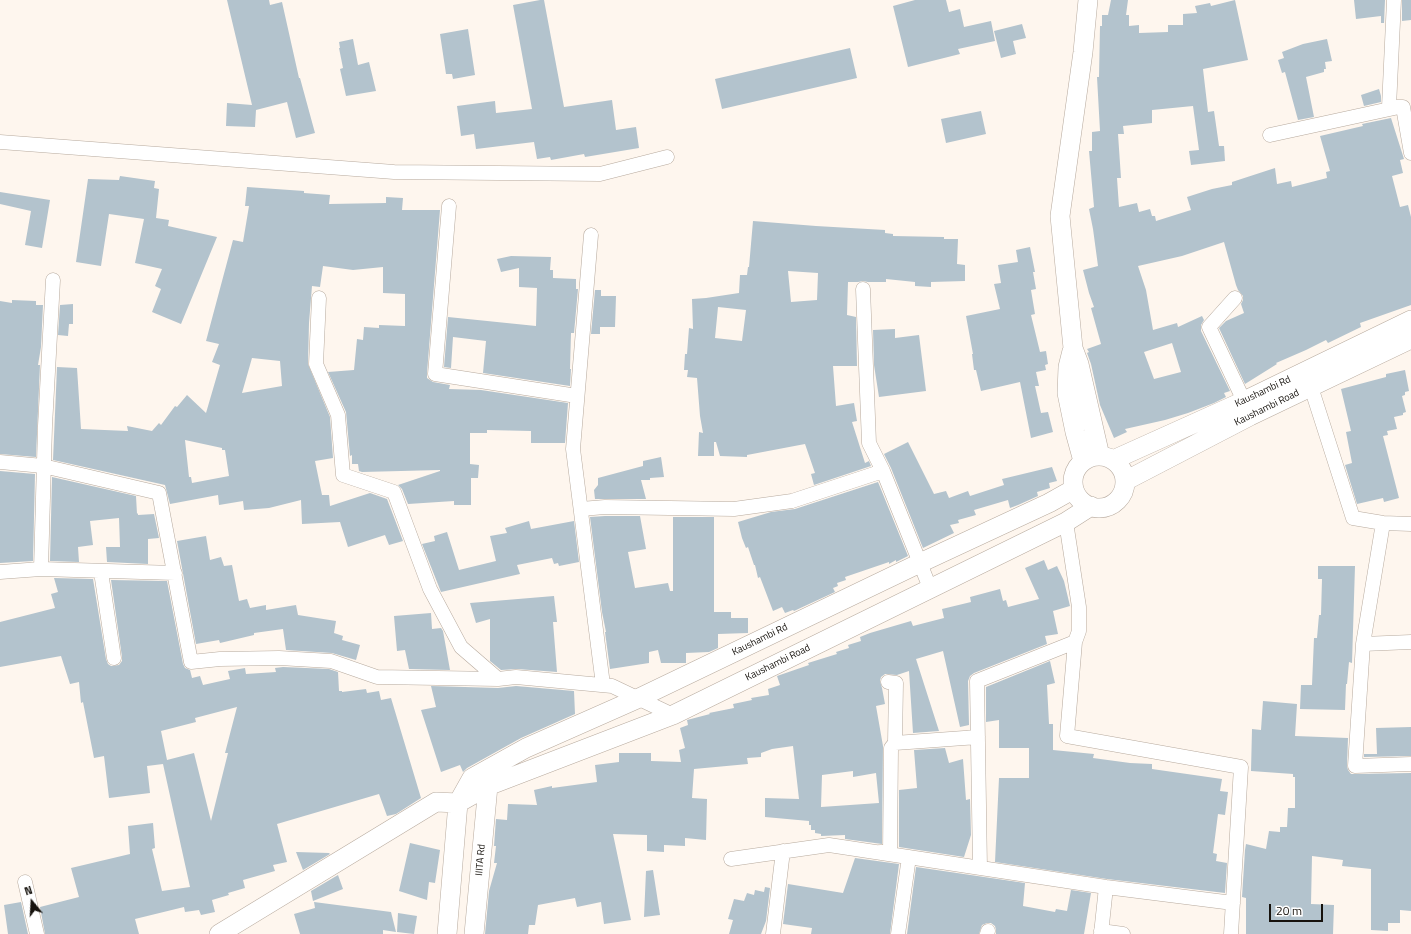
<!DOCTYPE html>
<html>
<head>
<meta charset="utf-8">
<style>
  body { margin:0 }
  #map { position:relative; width:1411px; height:934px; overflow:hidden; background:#fef6ee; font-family:"Titillium Web",sans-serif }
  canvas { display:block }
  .north { position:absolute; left:12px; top:882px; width:40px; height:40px; -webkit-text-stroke:3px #fff; paint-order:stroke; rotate:342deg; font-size:11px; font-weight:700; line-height:16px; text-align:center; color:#16120d }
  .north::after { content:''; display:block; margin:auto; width:14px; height:18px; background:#16120d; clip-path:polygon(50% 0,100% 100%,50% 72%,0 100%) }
  .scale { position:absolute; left:1269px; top:904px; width:54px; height:18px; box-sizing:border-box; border:2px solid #16120d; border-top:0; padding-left:5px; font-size:12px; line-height:14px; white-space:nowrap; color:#16120d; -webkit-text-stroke:3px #fff; paint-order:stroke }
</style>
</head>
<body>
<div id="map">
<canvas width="1411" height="934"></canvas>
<div class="north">N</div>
<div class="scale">20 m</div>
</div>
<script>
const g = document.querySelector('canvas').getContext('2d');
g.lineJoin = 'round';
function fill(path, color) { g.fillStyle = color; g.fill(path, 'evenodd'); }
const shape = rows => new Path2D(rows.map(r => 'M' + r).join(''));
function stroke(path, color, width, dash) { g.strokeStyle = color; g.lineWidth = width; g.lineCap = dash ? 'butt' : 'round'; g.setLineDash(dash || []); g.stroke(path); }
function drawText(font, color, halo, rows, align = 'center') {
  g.font = font + ' "Titillium Web",sans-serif'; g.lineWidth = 3; g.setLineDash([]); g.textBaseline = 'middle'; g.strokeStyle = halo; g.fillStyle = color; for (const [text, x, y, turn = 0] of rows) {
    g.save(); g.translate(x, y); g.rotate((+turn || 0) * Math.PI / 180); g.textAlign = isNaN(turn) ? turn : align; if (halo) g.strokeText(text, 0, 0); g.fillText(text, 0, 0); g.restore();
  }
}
fill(shape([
  [227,0,269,0,270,5,282,2,299,78,300,78,315,133,296,138,287,102,256,110,255,127,226,126,227,103,252,105],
  [540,0,544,0,564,107,612,100,616,130,636,127,639,148,585,157,584,154,551,160,550,157,537,159,534,142,476,149,474,134,461,136,457,106,495,101,496,113,532,109,513,5],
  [915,0,946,0,949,12,960,9,964,27,991,21,995,41,958,49,960,54,908,67,893,6],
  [1111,0,1128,0,1126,15,1129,15,1129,26,1139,25,1139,33,1168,32,1168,25,1183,25,1183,14,1197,13,1195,6,1210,3,1211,6,1235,0,1248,60,1203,69,1208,112,1214,111,1219,146,1224,146,1225,161,1191,165,1189,151,1199,150,1193,106,1152,110,1152,123,1123,126,1124,134,1118,134,1121,178,1117,178,1119,207,1137,203,1139,212,1150,209,1152,216,1155,216,1156,221,1191,210,1187,197,1212,189,1232,185,1232,182,1275,168,1277,184,1291,181,1292,187,1327,178,1326,172,1330,171,1320,136,1363,126,1362,124,1391,118,1404,159,1400,160,1403,173,1392,176,1400,207,1408,205,1411,217,1411,305,1360,323,1361,327,1328,343,1326,340,1306,350,1276,363,1277,364,1245,384,1219,328,1226,321,1244,313,1241,304,1243,300,1243,296,1238,290,1236,285,1224,242,1182,256,1138,266,1146,290,1153,330,1177,323,1178,327,1202,316,1204,320,1201,325,1201,331,1230,391,1224,393,1226,397,1214,403,1188,413,1165,420,1125,429,1127,432,1114,438,1100,405,1091,364,1087,353,1089,352,1087,349,1101,344,1091,308,1094,307,1089,293,1083,270,1098,266,1093,229,1089,209,1094,207,1089,151,1092,151,1092,132,1100,131,1097,77,1099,77,1100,26,1102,26,1102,15,1108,15],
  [1172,343,1181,372,1154,379,1144,352],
  [1354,0,1385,0,1384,23,1381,23,1381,16,1356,19],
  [1402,0,1411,0,1411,20,1402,21],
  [1022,24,1026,38,1013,41,1016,54,1001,58,994,31],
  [468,29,475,75,453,79,452,74,446,74,440,34],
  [353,39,358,65,369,62,376,91,346,96,340,69,343,68,339,48,340,48,339,42],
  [1327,39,1332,61,1325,62,1326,69,1324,69,1324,72,1306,77,1314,117,1298,120,1285,72,1282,73,1278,60,1284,58,1282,52,1303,44],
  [850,48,857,78,722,109,715,79],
  [1379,89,1381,96,1381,102,1364,106,1361,95],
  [981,111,986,134,946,143,941,119],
  [120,176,155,181,154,188,159,189,156,218,169,220,168,226,217,237,181,324,152,312,161,289,155,286,162,269,135,263,144,219,109,214,101,266,76,262,88,179,119,180],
  [247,187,304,191,304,193,330,195,329,204,386,203,386,197,403,198,402,210,440,210,427,373,427,378,433,382,450,385,449,389,481,390,568,403,565,443,531,443,531,431,487,430,487,433,470,433,470,464,479,465,478,478,471,478,471,505,454,505,454,501,408,504,402,489,398,485,440,471,440,470,362,472,359,471,358,464,352,464,352,455,350,456,346,412,328,372,354,370,357,339,363,340,364,327,379,328,379,325,405,326,405,294,383,293,383,267,353,270,323,266,320,287,312,286,309,323,308,364,330,417,333,458,315,461,322,495,329,495,330,506,370,493,387,499,403,541,389,545,385,535,348,547,340,522,302,524,301,500,269,508,244,510,243,501,219,505,218,495,170,504,165,485,53,460,57,367,77,368,81,429,128,431,127,426,152,431,159,423,161,425,175,406,177,407,187,395,206,413,220,365,212,362,219,344,206,341,233,240,243,242,249,206,245,206],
  [252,358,280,361,282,386,242,393],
  [185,440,222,448,222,450,225,450,229,476,192,483,191,477,189,477],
  [0,192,50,200,42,248,25,245,31,211,0,204],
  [753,221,816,226,885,230,885,233,893,234,893,236,944,237,944,239,958,239,957,264,965,265,965,281,931,282,931,287,915,286,915,282,886,279,886,282,868,282,863,281,858,282,848,282,847,315,856,317,857,366,833,366,836,406,854,403,857,421,852,422,865,463,869,461,871,466,814,485,811,474,815,473,805,444,747,455,747,457,720,456,716,442,714,442,714,456,698,456,699,432,703,433,700,416,697,378,687,377,688,370,684,370,685,354,687,354,689,328,693,329,692,299,706,298,739,293,740,275,747,275,748,267,749,267],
  [788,271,818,273,817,300,791,302],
  [718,307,746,310,742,341,715,338],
  [1030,247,1035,272,1033,272,1036,289,1031,290,1035,314,1031,315,1040,352,1046,351,1048,364,1045,365,1046,370,1036,372,1039,386,1035,386,1041,413,1048,412,1053,432,1031,438,1020,382,981,391,976,370,974,370,972,354,973,354,966,316,1000,309,994,284,1001,283,998,265,1018,262,1016,250],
  [511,256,551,257,550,270,553,270,553,278,576,279,576,289,578,289,574,333,571,333,570,369,571,369,570,386,483,373,486,341,453,337,451,368,444,367,448,317,536,326,537,288,519,287,519,268,501,272,497,259],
  [595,290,601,290,601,296,616,296,615,327,600,327,600,334,591,334],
  [12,300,36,301,36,305,43,305,41,347,38,365,40,365,36,457,0,454,0,301,12,303],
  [73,304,73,324,69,324,68,336,58,335,60,305],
  [895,329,895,338,919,335,926,391,879,397,874,365,873,330],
  [1405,370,1409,391,1405,392,1405,395,1402,396,1406,412,1403,413,1403,415,1394,417,1397,429,1387,431,1388,435,1383,436,1399,498,1384,502,1383,498,1357,504,1345,465,1352,463,1346,432,1351,431,1341,389,1386,377,1386,374],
  [908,442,934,494,946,491,949,498,968,491,970,496,1004,485,1002,479,1052,467,1057,481,1049,483,1050,488,1037,492,1038,496,1018,505,1010,508,1008,500,974,510,976,515,958,520,959,523,950,525,954,533,923,548,891,468,884,454],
  [661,457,664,477,650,478,650,480,641,480,646,499,595,499,594,490,598,485,598,478,643,466,643,461],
  [0,471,35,474,33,561,0,563],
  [52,477,136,496,137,514,138,513,138,515,154,514,159,538,148,539,148,564,107,562,106,547,120,547,119,518,90,521,93,545,78,547,79,562,50,561],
  [878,482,908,556,896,562,896,560,889,564,889,562,845,577,846,580,837,583,838,586,833,588,835,592,794,611,793,610,785,613,782,607,773,611,760,577,758,578,755,565,754,565,748,547,746,548,742,538,738,522,771,512,795,509],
  [605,516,640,516,646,549,628,552,635,588,668,583,670,591,673,591,673,517,714,517,714,612,731,612,731,618,748,618,748,633,718,634,718,648,709,652,686,653,686,663,661,663,658,650,649,652,649,663,610,669,605,632,606,632,602,612,590,517],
  [529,521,531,529,574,521,579,562,559,566,558,563,554,564,552,558,517,565,520,574,441,592,422,544,435,541,434,536,447,532,459,570,496,561,490,536,507,533,505,528],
  [206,536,210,560,221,557,224,566,232,565,239,601,247,599,250,608,266,605,266,610,296,605,298,615,336,621,334,633,343,636,342,640,360,645,356,660,332,653,286,650,283,629,254,633,254,635,220,643,219,640,196,644,177,541],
  [1044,560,1048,570,1057,566,1064,581,1070,606,1053,611,1058,634,1045,636,1047,644,974,673,970,676,968,681,969,725,960,727,943,651,916,659,939,731,913,733,909,671,897,675,885,674,881,677,880,681,882,688,885,704,876,706,883,746,882,844,845,839,845,835,821,836,821,834,815,833,815,830,811,830,811,825,809,825,809,821,765,817,765,798,799,799,793,746,772,749,761,753,761,757,747,758,748,764,694,769,692,798,707,799,706,840,685,838,685,846,664,845,664,852,647,851,647,835,613,834,631,920,604,924,601,902,577,907,575,898,538,905,535,925,529,925,528,934,485,934,489,891,497,863,494,863,496,846,494,846,496,819,507,820,508,804,537,805,534,790,552,786,552,788,597,782,595,765,619,762,619,753,651,753,651,761,681,762,679,750,685,748,680,728,688,725,687,720,710,714,709,713,734,708,733,704,752,700,751,698,769,695,768,689,780,685,777,676,809,665,808,663,837,654,836,652,849,648,848,645,861,641,860,637,870,633,911,621,913,626,944,618,942,609,971,602,970,597,1000,589,1003,601,1006,600,1008,607,1039,599,1025,568],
  [853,771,853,777,876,773,879,803,821,807,822,775],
  [1318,566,1355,566,1352,663,1349,662,1347,684,1346,684,1345,710,1300,709,1301,685,1312,685,1314,638,1317,638,1319,615,1321,615,1322,579,1318,579],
  [54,578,93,579,106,659,108,664,111,666,119,665,122,661,122,657,111,580,167,581,183,664,185,668,190,670,192,678,200,676,203,685,230,679,228,671,245,668,246,674,276,672,275,668,283,667,329,669,338,672,339,691,342,691,342,692,366,689,367,693,379,691,381,700,391,698,421,798,396,814,387,816,379,794,277,824,287,862,273,865,275,871,243,880,245,888,228,893,229,895,212,900,215,912,201,915,199,910,185,912,184,907,135,919,139,934,45,934,40,907,79,897,71,868,130,854,128,826,153,823,155,848,152,849,162,891,190,887,163,764,147,766,150,793,109,798,104,756,94,758,83,702,81,703,79,682,70,684,61,656,0,667,0,622,55,608,51,594,58,592],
  [237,707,225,753,228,753,211,821,194,753,167,760,161,731,196,722,195,718],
  [554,596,557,622,553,622,557,672,517,669,501,670,490,661,490,619,476,623,470,603],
  [431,613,432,629,441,628,443,631,450,670,409,669,405,650,397,651,394,616],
  [1050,661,1055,683,1047,685,1049,724,1053,724,1053,750,1094,754,1093,758,1130,763,1152,764,1152,769,1222,779,1220,791,1228,792,1225,815,1218,814,1213,853,1217,854,1216,861,1227,863,1225,893,1107,879,995,862,999,778,1029,778,1029,748,999,748,999,720,986,722,986,687],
  [431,686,498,688,516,686,574,691,575,714,521,738,467,768,463,772,460,765,441,772,421,710,436,707],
  [1263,701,1297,704,1295,736,1348,738,1347,766,1348,770,1351,774,1355,774,1411,773,1411,911,1400,910,1400,923,1388,923,1388,931,1371,930,1371,869,1342,866,1343,860,1312,856,1311,904,1334,905,1333,934,1246,934,1246,898,1242,897,1245,850,1246,844,1266,849,1269,831,1280,832,1280,827,1287,827,1288,808,1295,808,1295,777,1293,777,1293,774,1251,771,1252,729,1261,730],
  [1411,727,1411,756,1364,757,1364,754,1377,754,1376,728],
  [945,748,949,763,963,759,966,800,970,799,971,835,964,857,899,847,899,790,917,788,914,750],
  [410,843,440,850,435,883,429,882,427,900,399,891],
  [296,852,329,853,330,854,303,870],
  [855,858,899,864,890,934,811,934,812,928,783,924,788,884,843,893],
  [916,867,1025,883,1023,906,1055,912,1056,909,1067,911,1071,890,1091,893,1084,934,996,934,996,930,995,926,991,923,987,923,982,925,979,934,907,934],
  [653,870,660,915,644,917,646,871],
  [338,875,343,889,313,901,311,891],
  [765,887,770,888,766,921,761,934,729,934,733,920,728,919,734,899,744,901,747,893,754,895,755,890,764,892],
  [21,902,28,934,8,934,4,905],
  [314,902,391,912,396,932,383,930,383,934,300,934,294,914,315,908],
  [398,913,417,916,414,934,397,932]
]), '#b3c3cd');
const street = shape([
  [1394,0,1389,107,1403,107,1411,153],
  [1270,135,1399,107],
  [0,142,394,172,600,174,667,157],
  [449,206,435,374,577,396],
  [591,235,573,449,603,685],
  [863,289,869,443,883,471,930,588],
  [319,298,316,364,338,415,343,475,394,492,430,589,461,647,498,679],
  [1235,298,1209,327,1244,401],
  [1311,387,1353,518,1383,523,1411,524],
  [0,462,43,466,159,493,191,662,220,659,279,658,331,661,377,677,498,679,516,677,612,686,673,715],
  [581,509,605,507,734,509,792,501,883,471],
  [1066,522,1079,607,1079,631,1075,642,1067,736,1241,767,1231,934],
  [1383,523,1363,644,1355,766,1411,764],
  [41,569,45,426,53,280],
  [0,572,41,569,175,573],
  [101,572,114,658],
  [1363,644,1411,642],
  [895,743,978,737],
  [880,852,890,852,891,748,895,743,896,683,888,682],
  [731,859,829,845,1106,887,1233,903],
  [980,868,977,681,1075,642],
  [25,882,37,934],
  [1101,931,1123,934],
  [773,934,783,851],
  [898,934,909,857],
  [987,934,988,931],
  [1101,934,1106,887]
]);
const secondary = shape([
  [1088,0,1083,52,1060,216,1073,348,1079,364,1100,456],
  [1072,351,1068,367,1067,393,1075,432,1083,461],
  '1073 482a26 26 0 1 1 52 0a26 26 0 1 1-52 0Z',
  [1113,460,1244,401,1411,320],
  [1125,481,1250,416,1411,339],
  [219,934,436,802,458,803,488,786,673,715,1066,522,1091,506],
  [447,934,458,803,472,778,526,748,639,698,920,563,1049,503,1074,489],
  [474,934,488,786]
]);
stroke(street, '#b7aa9e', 15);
stroke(secondary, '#b7aa9e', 20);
stroke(street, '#fff', 14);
stroke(secondary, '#fff', 19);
drawText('10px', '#16120d', '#fff', [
  ["Kaushambi Rd",1263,392,-25],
  ["Kaushambi Road",1267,408,-26],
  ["Kaushambi Rd",760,640,-26],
  ["Kaushambi Road",778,663,-26],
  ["IIITA Rd",481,860,-85]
]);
</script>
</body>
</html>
